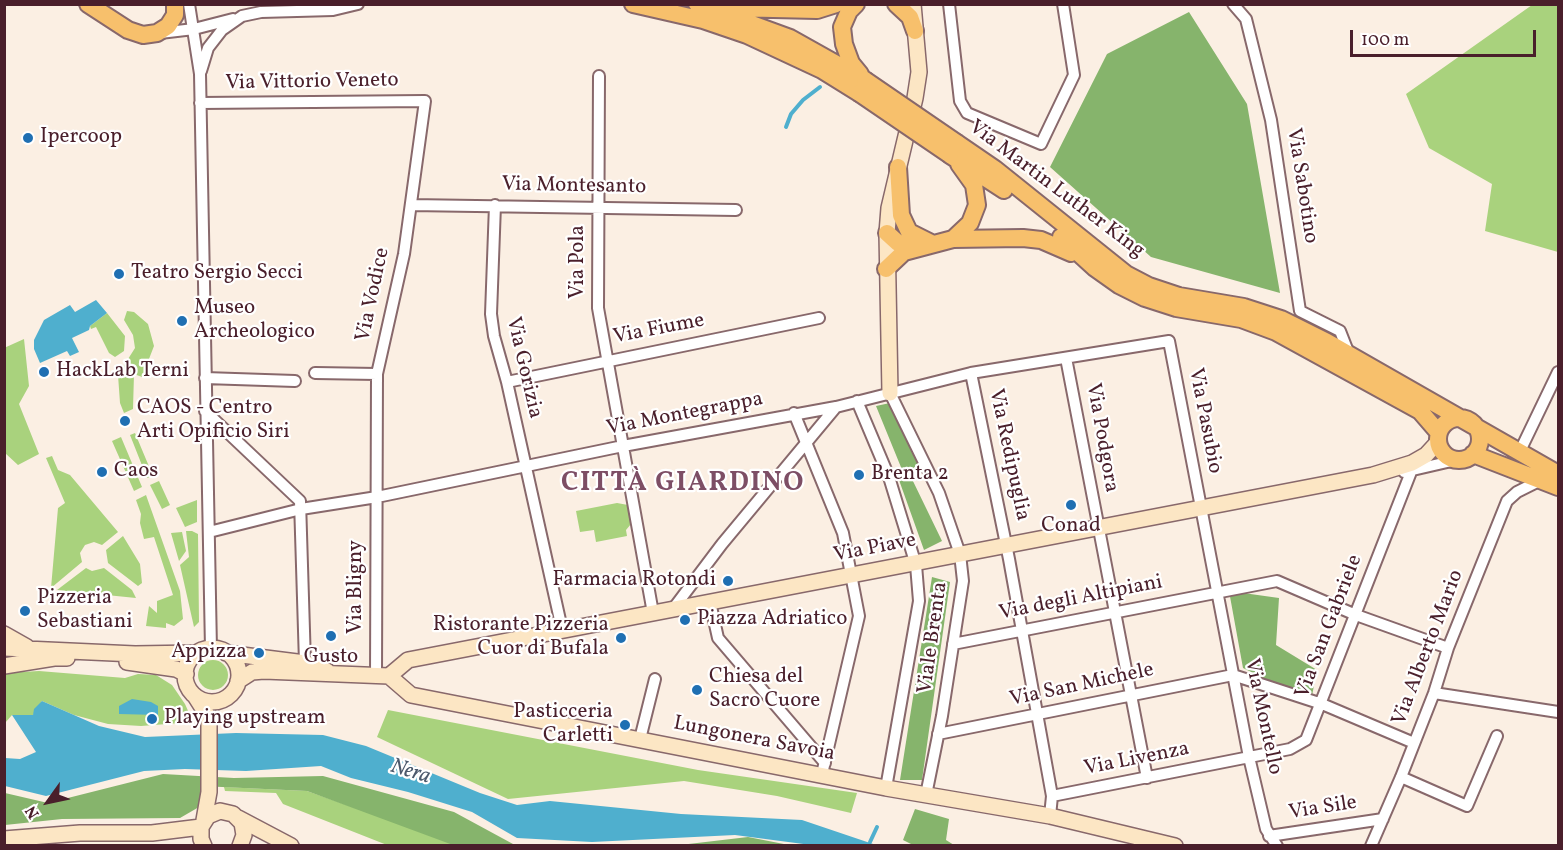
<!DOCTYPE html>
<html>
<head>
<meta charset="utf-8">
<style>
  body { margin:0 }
  #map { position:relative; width:1563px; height:850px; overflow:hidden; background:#fbefe3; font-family:Vollkorn,serif }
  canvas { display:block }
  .frame { position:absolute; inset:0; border:6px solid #4a1f2b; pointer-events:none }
  .north { position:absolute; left:18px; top:772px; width:60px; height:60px; -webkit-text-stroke:4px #fff; paint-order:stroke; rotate:237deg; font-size:16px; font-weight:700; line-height:24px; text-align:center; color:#4a1f2b }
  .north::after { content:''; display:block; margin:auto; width:21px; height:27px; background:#4a1f2b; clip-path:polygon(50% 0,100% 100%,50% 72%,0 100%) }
  .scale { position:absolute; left:1350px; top:30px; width:186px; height:27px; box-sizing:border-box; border:3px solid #4a1f2b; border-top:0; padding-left:8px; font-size:18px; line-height:21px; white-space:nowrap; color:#4a1f2b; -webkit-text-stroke:4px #fff; paint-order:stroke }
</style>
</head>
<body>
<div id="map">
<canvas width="1563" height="850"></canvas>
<div class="frame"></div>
<div class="north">N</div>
<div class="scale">100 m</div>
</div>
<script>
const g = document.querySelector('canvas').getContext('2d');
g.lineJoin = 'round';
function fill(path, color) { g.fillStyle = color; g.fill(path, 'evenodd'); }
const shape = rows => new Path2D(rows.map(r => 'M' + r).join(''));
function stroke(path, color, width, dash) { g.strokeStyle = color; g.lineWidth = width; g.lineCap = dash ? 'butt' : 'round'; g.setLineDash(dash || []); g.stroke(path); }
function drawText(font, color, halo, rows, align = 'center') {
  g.font = font + ' Vollkorn,serif'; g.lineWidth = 4.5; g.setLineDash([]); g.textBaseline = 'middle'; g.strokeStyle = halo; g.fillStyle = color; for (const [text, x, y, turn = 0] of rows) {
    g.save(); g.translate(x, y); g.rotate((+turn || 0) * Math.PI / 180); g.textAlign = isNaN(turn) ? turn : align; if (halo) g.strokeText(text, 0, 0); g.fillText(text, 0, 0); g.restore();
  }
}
fill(shape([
  [1532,5,1558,5,1558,252,1485,231,1492,184,1429,148,1406,94],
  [127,311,134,312,148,324,154,346,142,377,134,374,133,409,124,413,120,403,118,375,135,348,133,335,124,320],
  [107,313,125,336,124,351,115,357,109,353,96,327,91,329,90,326],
  [24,339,29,386,19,404,39,454,18,465,5,453,4,348],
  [135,433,153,476,147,478,130,435],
  [121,437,142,487,134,491,112,441],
  [52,456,58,470,70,475,118,532,102,545,94,542,85,545,80,553,82,562,51,588,58,508,65,503,46,458],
  [159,481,170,505,162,509,150,485],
  [146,495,180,591,183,619,174,626,166,623,166,628,146,626,149,606,157,613,157,601,173,595,154,537,144,539,140,523,141,514,136,500],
  [197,500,197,522,185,527,176,508],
  [617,503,628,505,631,524,626,530,627,536,596,542,594,530,580,532,576,511],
  [186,531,192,531,198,534,199,622,194,627,180,565,189,557],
  [182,532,186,551,179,561,171,533],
  [123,536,140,564,142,583,138,586,108,563,106,550],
  [86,568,92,571,104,568,132,590,136,598,57,590],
  '198 675a15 15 0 1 1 30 0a15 15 0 1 1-30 0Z',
  [39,671,125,678,138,674,156,675,172,685,185,704,193,722,141,726,108,724,74,715,42,701,33,715,12,715,5,723,5,673],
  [388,710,698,770,857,793,851,813,777,796,684,781,508,799,377,737],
  [224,787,307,791,460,845,387,845,283,804,276,793,225,791]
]), '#a9d27d');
fill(shape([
  [1189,12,1247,104,1280,293,1151,257,1050,167,1107,54],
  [890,403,922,472,911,477,942,541,924,550,899,480,905,477,876,406],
  [932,577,950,582,922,780,900,780],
  [1229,591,1279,598,1276,645,1317,670,1311,701,1243,668],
  [163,774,234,778,323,776,454,812,513,844,567,845,453,845,307,791,201,786,199,807,180,818,62,819,5,825,5,793,48,803],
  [915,809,949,819,946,840,954,845,913,845,903,840],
  [748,837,789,845,680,845]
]), '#86b46c');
fill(shape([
  [96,300,107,313,90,326,89,330,72,338,79,352,70,356,67,351,40,363,34,349,34,340,44,320,70,305,75,312],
  [132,699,151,702,158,706,158,715,119,714,119,706],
  [42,701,99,726,145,737,236,733,323,735,366,746,480,793,517,805,550,801,681,814,802,820,876,845,811,845,735,835,592,842,517,838,472,812,408,792,351,778,321,766,246,771,185,769,144,771,46,796,5,786,5,758,20,759,36,752,12,715,33,715,34,709]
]), '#4fafce');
stroke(shape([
  [786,127,791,114,803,100,820,87],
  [870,842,877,827]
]), '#4fafce', 4);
const street = shape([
  [189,4,200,74,211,649],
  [949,4,960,101,967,113,1041,144,1074,75,1063,4],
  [1233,4,1246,19,1271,120,1300,311,1340,331,1349,354],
  [160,33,194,29,233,19],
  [201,71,208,48,222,30,242,16,261,12,333,10,358,4],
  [599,76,598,308,653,613],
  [200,103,425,101,404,254,377,374,376,677],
  [411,205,736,210],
  [495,205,491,314,494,336,507,382,562,629],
  [1066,358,1147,778],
  [315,373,377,374],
  [971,373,1009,559,1052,796],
  [205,378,295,381],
  [507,382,819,318],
  [890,393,939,493,960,554,963,581,942,716,926,795],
  [857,401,889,477,916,565,919,601,886,788],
  [205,411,300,501,305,663],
  [794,413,843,533,859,616,822,774],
  [1520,451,1558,372],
  [1404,472,1456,460],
  [209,532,301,509,377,497,623,446,836,407,971,373,1169,341,1249,757,1266,829,1277,846],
  [710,602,718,638,825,763],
  [673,609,722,544,836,407],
  [953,644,1277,581,1356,615,1448,648],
  [1434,693,1558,712],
  [938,734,1233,675,1322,704,1414,743],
  [640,739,655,679],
  [1401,777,1467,806,1497,736],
  [1050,816,1052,796,1290,749,1306,740,1411,472],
  [1269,836,1383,819],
  [1371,846,1401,777,1434,693,1448,648,1507,501,1517,492,1541,480]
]);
const secondary = shape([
  [890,393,887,233,889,208,915,98,919,72,913,4],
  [4,634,27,647],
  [4,648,135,654,197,653],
  '185 675a27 27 0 1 1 54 0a27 27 0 1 1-54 0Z',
  [226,653,305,663,327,671],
  [127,662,176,669,186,674],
  [4,666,54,658,67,658],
  [389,676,408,660,1373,475,1412,463,1426,455,1438,442],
  [238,681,252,672,264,671,389,676,411,695,886,788,1050,816,1175,846],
  [195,696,209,718,209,792,204,820],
  [238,818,291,846],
  [4,839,80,833,152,833,201,827],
  [204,846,201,839,201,827,208,816,220,811,233,814,242,823,244,835,240,846]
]);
const primary = shape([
  [88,4,128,30,143,35,157,33,168,26,175,15,175,4],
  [633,4,703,20,747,35,822,70,859,93],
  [697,4,790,38,865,80],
  [856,4,849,11,842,27,844,44,851,63,860,74],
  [896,4,910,17,915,31],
  [730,8,817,10,836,4],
  [957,143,995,169,1126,274,1149,286,1179,296,1244,307,1281,319,1327,342,1558,474],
  [950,155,1004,190],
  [898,167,901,215,909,232,931,243],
  [887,233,898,243,915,248],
  [1061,237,1095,268,1119,285,1145,298,1176,308,1241,319,1276,332,1420,411,1439,433],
  [953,239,970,223,977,205,974,185,959,164],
  [886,269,904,252,953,239,1023,238,1041,240,1071,253],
  '1438 439a21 21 0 1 1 42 0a21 21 0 1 1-42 0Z',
  [1473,454,1558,487]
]);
stroke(street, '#88686b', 14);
stroke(secondary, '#88686b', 18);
stroke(primary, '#88686b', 20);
stroke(street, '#fff', 10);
stroke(secondary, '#fce6c4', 15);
stroke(primary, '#f7c06c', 16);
const primaryBridge = shape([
  [865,80,957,143],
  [859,93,950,155]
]);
stroke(primaryBridge, '#88686b', 20, []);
stroke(primaryBridge, '#f7c06c', 16);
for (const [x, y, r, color] of [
  [28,138,6,"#1f6fb2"],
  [119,274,6,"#1f6fb2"],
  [182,321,6,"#1f6fb2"],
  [44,372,6,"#1f6fb2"],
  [125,421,6,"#1f6fb2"],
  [102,472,6,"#1f6fb2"],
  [859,475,6,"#1f6fb2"],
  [1071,505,6,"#1f6fb2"],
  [728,581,6,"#1f6fb2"],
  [25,611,6,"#1f6fb2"],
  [685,620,6,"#1f6fb2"],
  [331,636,6,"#1f6fb2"],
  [621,638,6,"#1f6fb2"],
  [259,653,6,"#1f6fb2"],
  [697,690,6,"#1f6fb2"],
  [152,719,6,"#1f6fb2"],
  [625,725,6,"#1f6fb2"]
]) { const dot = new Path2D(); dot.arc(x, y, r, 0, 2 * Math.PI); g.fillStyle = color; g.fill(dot); stroke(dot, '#fff', 2); }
drawText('21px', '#4a1f2b', '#fff', [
  ["Via Vittorio Veneto",312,83,-1],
  ["Via Sabotino",1301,186,81],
  ["Via Montesanto",574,187,1],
  ["Via Martin Luther King",1056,190,37],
  ["Via Pola",579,262,-90],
  ["Via Vodice",374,295,-78],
  ["Via Fiume",659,330,-11],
  ["Via Gorizia",523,368,77],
  ["Via Montegrappa",685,415,-11],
  ["Via Pasubio",1204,421,79],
  ["Via Podgora",1101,438,80],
  ["Via Redipuglia",1008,455,78],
  ["Via Piave",875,549,-11],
  ["Via Bligny",357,587,-90],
  ["Via degli Altipiani",1081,599,-11],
  ["Via San Gabriele",1330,627,-69],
  ["Viale Brenta",934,638,-82],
  ["Via Alberto Mario",1429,648,-69],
  ["Via San Michele",1082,686,-12],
  ["Via Montello",1262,717,78],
  ["Lungonera Savoia",754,740,11],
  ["Via Livenza",1137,760,-11],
  ["Via Sile",1323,809,-9]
]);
drawText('21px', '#4a1f2b', '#fff', [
  ["Ipercoop",40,138],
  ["Teatro Sergio Secci",131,274],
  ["Museo",194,309],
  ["Archeologico",194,333],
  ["HackLab Terni",56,372],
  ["CAOS - Centro",137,409],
  ["Arti Opificio Siri",137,433],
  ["Caos",114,472],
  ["Brenta 2",871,475],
  ["Conad",1071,527,"center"],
  ["Farmacia Rotondi",716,581,"right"],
  ["Pizzeria",37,599],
  ["Sebastiani",37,623],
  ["Piazza Adriatico",697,620],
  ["Ristorante Pizzeria",609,626,"right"],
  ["Cuor di Bufala",609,650,"right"],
  ["Appizza",247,653,"right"],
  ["Gusto",331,658,"center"],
  ["Chiesa del",709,678],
  ["Sacro Cuore",709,702],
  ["Pasticceria",613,713,"right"],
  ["Carletti",613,737,"right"],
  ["Playing upstream",164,719]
], 'left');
drawText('italic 22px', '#4c596c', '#fff', [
  ["Nera",410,773,17]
]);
g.letterSpacing = '1.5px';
drawText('bold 27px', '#7d4e65', '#fff', [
  ["CITTÀ GIARDINO",683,485]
]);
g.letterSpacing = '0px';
</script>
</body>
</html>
